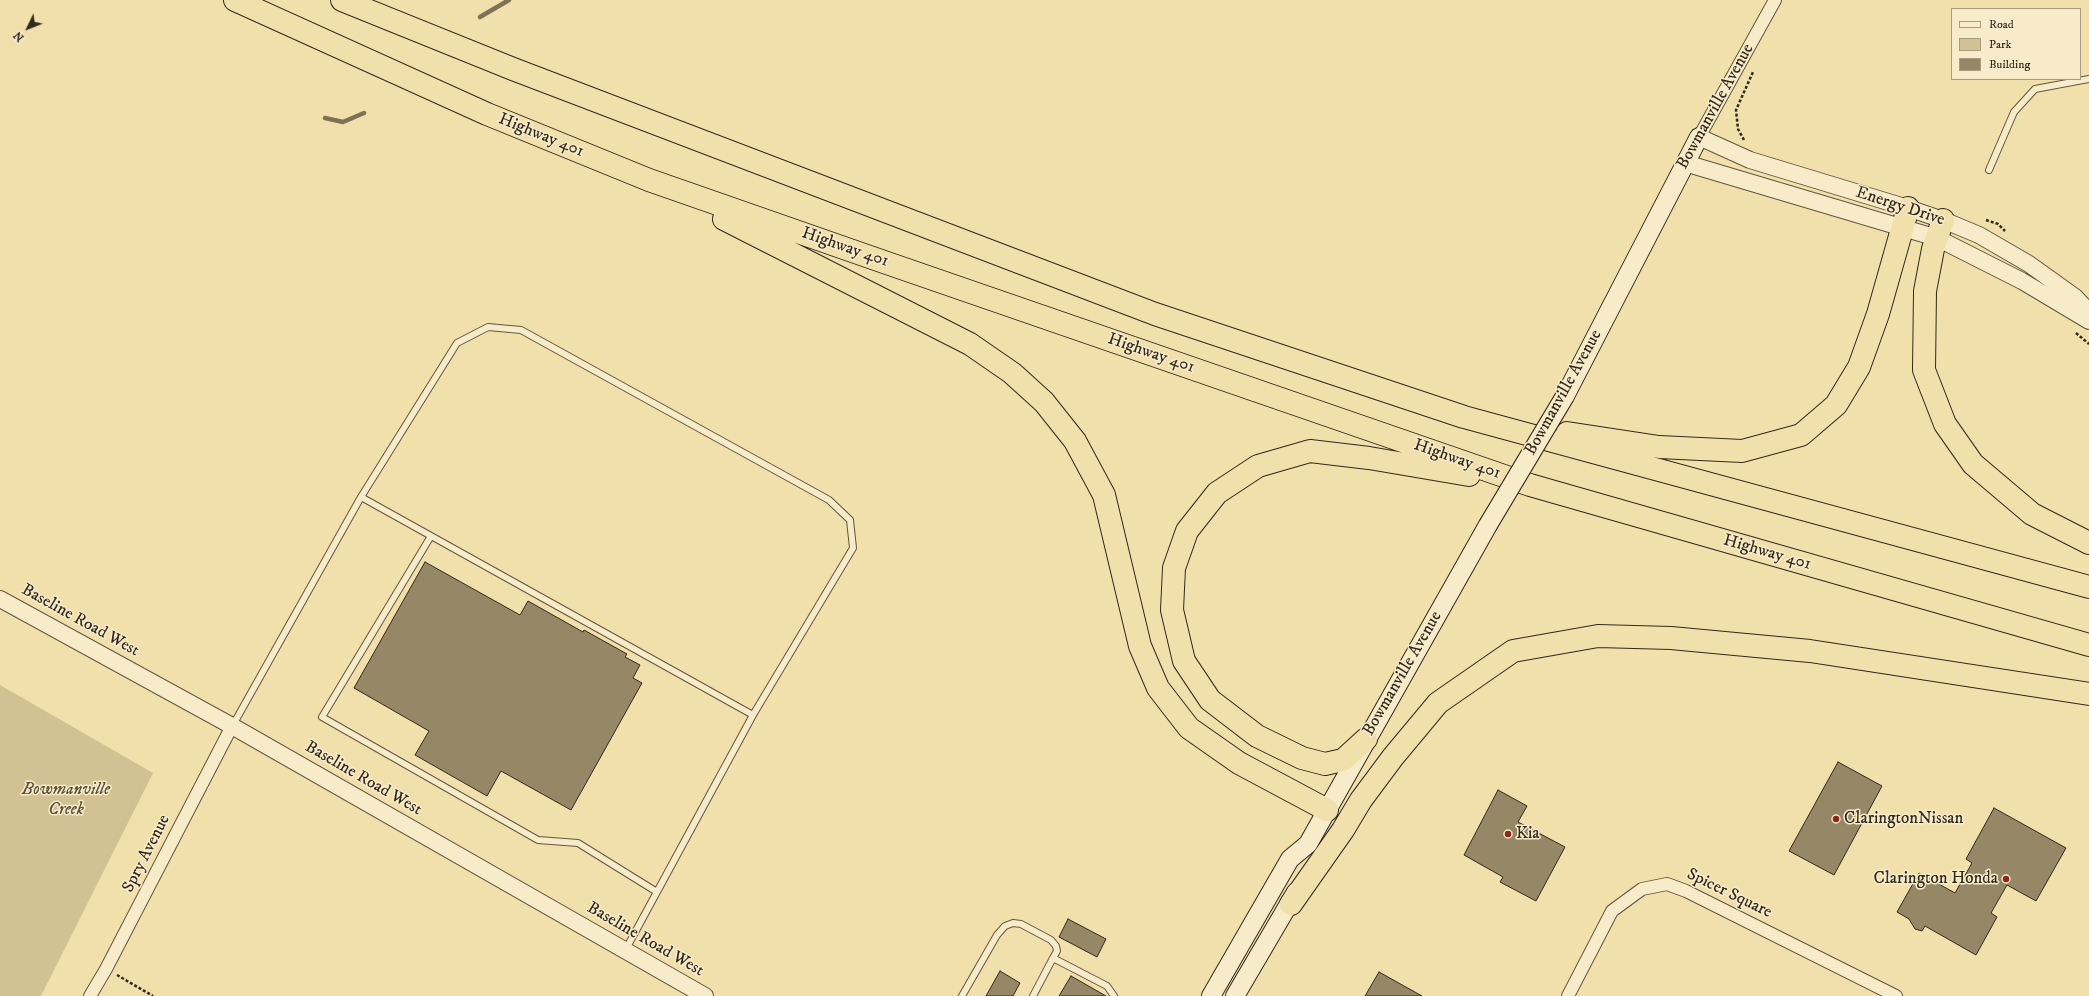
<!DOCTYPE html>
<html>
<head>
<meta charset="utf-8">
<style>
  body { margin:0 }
  #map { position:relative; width:2089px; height:996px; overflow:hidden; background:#f2e0ac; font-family:"IM FELL DW Pica",serif }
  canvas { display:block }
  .legend { position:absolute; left:1951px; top:8px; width:130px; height:72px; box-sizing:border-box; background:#f7ebc9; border:1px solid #a89d83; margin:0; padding:5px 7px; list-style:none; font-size:12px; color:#32281b }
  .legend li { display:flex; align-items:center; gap:8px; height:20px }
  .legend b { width:20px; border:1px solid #a89d83 }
  .north { position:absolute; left:8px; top:8px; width:40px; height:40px; -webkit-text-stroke:3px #f7ebc9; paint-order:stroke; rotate:227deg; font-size:11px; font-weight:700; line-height:16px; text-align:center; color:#32281b }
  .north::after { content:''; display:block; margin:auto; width:14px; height:18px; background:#32281b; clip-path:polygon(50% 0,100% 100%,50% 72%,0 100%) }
</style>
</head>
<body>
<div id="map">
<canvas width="2089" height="996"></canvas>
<ul class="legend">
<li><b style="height:5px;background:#f7ebc9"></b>Road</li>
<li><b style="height:11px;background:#d1c193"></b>Park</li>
<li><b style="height:11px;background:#968866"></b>Building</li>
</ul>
<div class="north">N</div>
</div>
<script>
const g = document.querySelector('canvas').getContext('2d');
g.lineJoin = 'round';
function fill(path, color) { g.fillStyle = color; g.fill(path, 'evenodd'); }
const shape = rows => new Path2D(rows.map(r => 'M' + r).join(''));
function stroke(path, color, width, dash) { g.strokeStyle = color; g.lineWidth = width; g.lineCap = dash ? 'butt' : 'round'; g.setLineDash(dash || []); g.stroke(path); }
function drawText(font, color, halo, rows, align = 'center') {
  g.font = font + ' "IM FELL DW Pica",serif'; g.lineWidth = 3; g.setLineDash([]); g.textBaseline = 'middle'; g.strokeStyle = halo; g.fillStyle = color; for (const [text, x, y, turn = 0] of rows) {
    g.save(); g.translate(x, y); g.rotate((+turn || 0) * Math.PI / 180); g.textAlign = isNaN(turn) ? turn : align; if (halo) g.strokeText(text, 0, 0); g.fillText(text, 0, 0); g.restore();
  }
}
fill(shape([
  [0,685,153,773,41,996,0,996]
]), '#d1c193');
stroke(shape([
  [480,17,509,0],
  [325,118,343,122,364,113]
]), '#7e7155', 4.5);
const building = shape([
  [425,562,520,615,528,601,583,632,584,630,627,654,625,657,640,665,633,678,642,683,571,810,501,771,487,796,415,755,429,731,354,688,425,562],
  [1838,762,1882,786,1834,875,1789,851,1838,762],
  [1498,790,1527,806,1518,822,1565,847,1536,901,1500,882,1503,877,1464,855,1498,790],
  [1994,808,2066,848,2036,901,2007,885,1991,913,1997,917,1976,955,1925,926,1922,931,1915,929,1909,919,1897,912,1919,873,1955,893,1972,863,1966,859,1994,808],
  [1068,919,1106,939,1097,957,1059,937,1068,919],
  [1000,971,1020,983,1013,996,986,996,1000,971],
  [1379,972,1422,996,1365,996,1379,972],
  [1071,976,1106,996,1059,996,1071,976]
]);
fill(building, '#968866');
stroke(building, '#32281b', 1);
const service = shape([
  [1989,170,2014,112,2035,89,2089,79],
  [361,497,457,343,488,327,521,330,829,500,850,520,853,548,753,715],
  [431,536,322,717,538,840,578,843,657,892],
  [233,725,361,497,753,715,626,949],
  [962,996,997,935,1005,926,1013,923,1021,924,1051,940,1056,946,1057,951,1053,958],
  [1033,996,1053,958,1107,986,1114,996]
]);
const minor = shape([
  [1699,137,1775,0],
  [90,996,106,969,232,726],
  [1568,996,1612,911,1642,889,1667,884,1686,891,1896,996]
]);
const tertiary = shape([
  [1699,137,1750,160,1908,208,1943,220,1979,235,2029,264,2075,297,2089,312],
  [1685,163,1937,238,2022,281,2089,321],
  [0,599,232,726,705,996]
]);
const secondary = shape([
  [1565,396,1699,137],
  [1211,996,1290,859,1308,844,1488,525],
  [1235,996,1296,892]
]);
const motorway = shape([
  [235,0,487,114,649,180,884,262,1530,485,2089,645],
  [342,0,513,69,1155,314,1464,417,2089,587],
  [724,219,970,344,1012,373,1044,402,1075,441,1104,495,1140,646,1158,688,1189,728,1239,763,1327,810],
  [1943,220,1933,249,1925,291,1924,370,1945,424,1973,464,2032,514,2089,543],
  [1567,433,1659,447,1742,451,1801,435,1836,405,1859,367,1878,314,1908,208],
  [1366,739,1343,760,1325,764,1302,758,1257,736,1210,700,1184,661,1172,610,1174,568,1187,531,1217,493,1258,466,1310,451,1369,458,1469,475],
  [1291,904,1343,830,1361,800,1393,757,1438,703,1513,651,1598,636,1671,638,1810,651,2089,694]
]);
stroke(service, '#62563f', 8);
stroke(minor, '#62563f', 14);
stroke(tertiary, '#62563f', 18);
stroke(secondary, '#32281b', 20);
stroke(motorway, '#32281b', 24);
stroke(shape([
  [1744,140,1738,129,1736,110,1753,72],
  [1986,220,1998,224,2005,231],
  [2076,333,2089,344],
  [117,975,153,996]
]), '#32281b', 2.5, [3, 2]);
stroke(service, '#f7ebc9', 6);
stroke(minor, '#f7ebc9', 12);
stroke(tertiary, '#f7ebc9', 16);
stroke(secondary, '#f7ebc9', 18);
stroke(motorway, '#f2e0ac', 22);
const secondaryBridge = shape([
  [1488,525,1565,396]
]);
stroke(secondaryBridge, '#32281b', 20, []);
stroke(secondaryBridge, '#f7ebc9', 18);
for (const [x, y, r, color] of [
  [1836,819,4,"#8f2418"],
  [1508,834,4,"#8f2418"],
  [2006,879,4,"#8f2418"]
]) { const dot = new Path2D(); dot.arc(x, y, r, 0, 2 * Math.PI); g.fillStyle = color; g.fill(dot); stroke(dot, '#f7ebc9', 1.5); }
drawText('17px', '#32281b', '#f7ebc9', [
  ["Bowmanville Avenue",1716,107,-61],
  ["Highway 401",541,136,22],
  ["Energy Drive",1900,207,18],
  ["Highway 401",845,248,19],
  ["Highway 401",1151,354,19],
  ["Bowmanville Avenue",1564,393,-61],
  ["Highway 401",1457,460,19],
  ["Highway 401",1767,553,16],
  ["Baseline Road West",80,621,29],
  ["Bowmanville Avenue",1403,674,-60],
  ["Baseline Road West",363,779,30],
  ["Spry Avenue",147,854,-63],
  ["Spicer Square",1729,894,26],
  ["Baseline Road West",645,940,30]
]);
drawText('italic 17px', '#5a4e39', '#f7ebc9', [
  ["Bowmanville",66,790],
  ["Creek",66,810]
]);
drawText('17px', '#32281b', '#f7ebc9', [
  ["ClaringtonNissan",1844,819],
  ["Kia",1516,834],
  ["Clarington Honda",1998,879,"right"]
], 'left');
</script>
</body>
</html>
